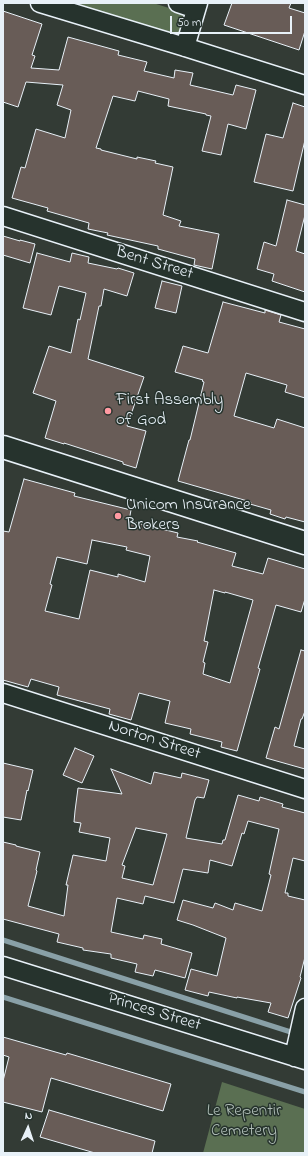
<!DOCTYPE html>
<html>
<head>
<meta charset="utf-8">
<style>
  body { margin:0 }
  #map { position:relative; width:308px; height:1156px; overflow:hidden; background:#333b35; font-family:"Indie Flower",sans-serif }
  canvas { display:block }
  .frame { position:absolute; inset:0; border:4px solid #e8f1f8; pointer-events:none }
  .north { position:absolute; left:8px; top:1108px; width:40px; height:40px; -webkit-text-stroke:3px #26332d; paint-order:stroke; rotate:3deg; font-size:11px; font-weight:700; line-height:16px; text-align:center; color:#e8f1f8 }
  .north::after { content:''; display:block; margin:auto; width:14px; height:18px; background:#e8f1f8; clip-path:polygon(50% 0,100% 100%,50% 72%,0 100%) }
  .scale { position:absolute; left:170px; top:16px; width:122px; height:18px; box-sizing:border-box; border:2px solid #e8f1f8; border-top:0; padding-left:5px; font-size:12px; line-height:14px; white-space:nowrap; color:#e8f1f8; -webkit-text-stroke:3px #26332d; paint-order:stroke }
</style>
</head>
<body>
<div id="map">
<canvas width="308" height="1156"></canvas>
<div class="frame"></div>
<div class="north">N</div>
<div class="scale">50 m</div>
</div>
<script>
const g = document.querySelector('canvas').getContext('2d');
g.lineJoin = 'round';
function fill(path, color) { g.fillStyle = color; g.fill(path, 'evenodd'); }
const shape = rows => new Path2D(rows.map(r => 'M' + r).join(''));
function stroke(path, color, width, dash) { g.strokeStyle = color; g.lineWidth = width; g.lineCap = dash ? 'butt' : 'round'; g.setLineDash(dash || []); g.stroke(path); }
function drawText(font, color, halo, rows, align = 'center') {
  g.font = font + ' "Indie Flower",sans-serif'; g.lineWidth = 3; g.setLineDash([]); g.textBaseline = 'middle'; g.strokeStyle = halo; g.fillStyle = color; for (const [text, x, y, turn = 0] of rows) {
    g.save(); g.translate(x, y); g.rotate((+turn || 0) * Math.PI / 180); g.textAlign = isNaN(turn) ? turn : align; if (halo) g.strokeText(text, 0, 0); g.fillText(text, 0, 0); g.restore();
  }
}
fill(shape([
  [70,3,153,3,185,13,179,37],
  [222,1082,305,1109,305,1153,203,1153]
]), '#5a6f52');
stroke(shape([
  [3,940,297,1034],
  [3,997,305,1092]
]), '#89a0a7', 5);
const building = shape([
  [232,3,291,3,289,8,305,13,305,31,299,50,224,25,232,3],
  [3,11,42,24,32,55,35,56,31,68,59,70,68,37,119,51,118,55,147,62,144,71,174,78,175,70,193,73,190,85,233,95,236,85,256,90,246,129,228,124,221,155,202,151,211,116,206,115,206,114,168,106,169,99,138,91,135,101,113,96,96,148,101,149,101,150,137,159,137,157,156,161,155,163,173,167,163,215,181,221,179,226,219,234,212,269,194,265,195,259,158,249,158,246,107,235,108,233,88,229,89,223,47,211,48,208,12,198,21,167,25,168,36,129,65,138,71,110,57,105,63,85,26,82,18,107,3,102,3,11],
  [293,103,305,107,305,140,293,191,254,182,266,134,283,138,293,103],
  [287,200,305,205,305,215,296,251,305,254,305,292,272,281,274,274,257,269,264,242,276,246,287,200],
  [3,236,20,241,20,240,35,244,30,263,3,255,3,236],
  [37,253,70,262,72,253,89,257,88,263,117,269,118,268,134,273,127,296,104,289,101,306,99,306,88,359,144,377,127,426,146,431,136,468,123,464,123,462,64,443,64,444,45,438,56,401,33,393,49,346,71,353,78,319,80,320,86,293,59,286,51,315,23,308,37,253],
  [162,281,182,286,176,313,155,308,162,281],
  [223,302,265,313,265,310,281,315,279,322,305,329,305,398,285,392,287,385,246,373,234,416,274,428,277,419,305,428,305,522,286,517,285,519,270,514,271,510,250,504,251,502,178,481,189,440,190,440,204,382,202,381,203,380,175,372,183,346,208,353,223,302],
  [24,479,75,493,74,496,131,510,129,521,178,533,177,537,198,541,197,542,236,553,232,566,263,574,268,558,305,569,305,599,301,612,276,605,258,668,260,669,237,751,221,747,222,742,190,734,191,729,165,723,170,701,139,693,131,720,109,714,110,709,57,695,59,687,31,679,28,687,3,680,3,531,9,532,24,479],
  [92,540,127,547,126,550,150,556,145,582,118,574,118,577,90,570,79,619,45,611,52,585,50,584,57,557,87,564,92,540],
  [214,590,225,593,225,592,253,600,230,683,203,674,205,663,203,662,208,642,204,641,214,590],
  [301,650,305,651,305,711,302,719,301,719,294,746,305,749,305,769,266,758,275,727,279,729,301,650],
  [75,748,94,756,82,783,63,775,75,748],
  [3,763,33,770,28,791,27,790,21,820,3,817,3,763],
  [111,769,151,784,154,772,181,778,182,773,209,780,204,798,197,797,195,800,186,838,222,844,223,840,225,840,238,795,259,801,260,797,283,804,282,807,305,813,305,861,293,858,285,893,288,893,288,896,305,900,305,957,300,977,301,978,288,1018,268,1012,271,1003,237,997,237,998,209,992,208,996,185,990,191,969,217,976,226,938,193,925,177,920,183,900,213,908,215,903,233,910,235,903,262,911,271,875,269,874,279,829,248,821,244,834,242,833,232,866,210,860,208,873,183,869,174,903,145,896,143,904,117,898,111,932,143,939,144,935,162,939,161,944,192,953,185,978,155,970,153,976,135,972,137,964,111,958,111,954,83,950,83,948,57,942,59,934,3,919,3,842,16,845,16,846,40,852,36,870,37,871,28,906,64,916,68,885,66,885,73,855,106,861,110,838,79,832,81,823,74,822,75,811,78,788,122,794,111,769],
  [136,828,167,834,153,885,122,878,125,866,122,865,136,828],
  [3,1037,66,1055,67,1053,171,1084,163,1111,51,1078,42,1112,3,1102,3,1081,9,1057,3,1055,3,1037],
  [49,1110,155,1141,152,1153,95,1153,40,1137,49,1110]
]);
fill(building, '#685c57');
stroke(building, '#e8f1f8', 1);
const minor = shape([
  [40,3,185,47,305,85],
  [178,3,196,9],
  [185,47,198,3],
  [3,216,305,312],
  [3,693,305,789],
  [3,966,305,1060],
  [294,1057,305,1008]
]);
const tertiary = shape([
  [3,447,305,543]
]);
stroke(minor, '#e8f1f8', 21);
stroke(tertiary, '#e8f1f8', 25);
stroke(minor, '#26332d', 18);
stroke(tertiary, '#26332d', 22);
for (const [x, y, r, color] of [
  [108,411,4,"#ff9aa2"],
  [118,516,4,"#ff9aa2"]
]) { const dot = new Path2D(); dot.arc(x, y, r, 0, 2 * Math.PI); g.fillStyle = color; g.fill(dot); stroke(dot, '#26332d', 1.5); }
drawText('17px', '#e8f1f8', '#26332d', [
  ["Bent Street",154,264,17],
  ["Norton Street",154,741,18],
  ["Princes Street",154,1013,17]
]);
drawText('17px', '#e8f1f8', '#26332d', [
  ["First Assembly",116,401],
  ["of God",116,421],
  ["Unicom Insurance",126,506],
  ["Brokers",126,526]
], 'left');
drawText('17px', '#afbdb6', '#26332d', [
  ["Le Repentir",244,1112],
  ["Cemetery",244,1132]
]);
</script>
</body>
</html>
